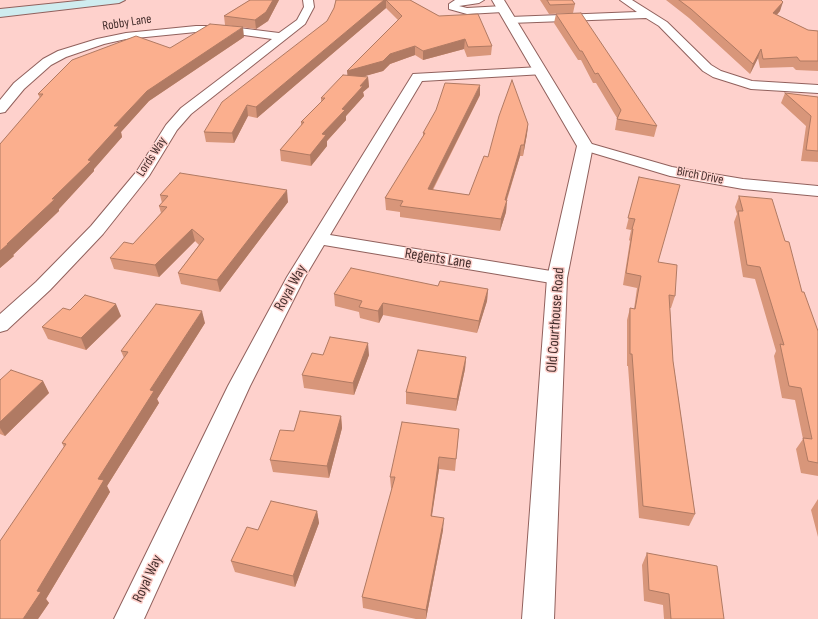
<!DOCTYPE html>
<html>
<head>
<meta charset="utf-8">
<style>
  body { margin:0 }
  canvas { display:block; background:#fed1cc }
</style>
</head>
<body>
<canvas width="818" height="619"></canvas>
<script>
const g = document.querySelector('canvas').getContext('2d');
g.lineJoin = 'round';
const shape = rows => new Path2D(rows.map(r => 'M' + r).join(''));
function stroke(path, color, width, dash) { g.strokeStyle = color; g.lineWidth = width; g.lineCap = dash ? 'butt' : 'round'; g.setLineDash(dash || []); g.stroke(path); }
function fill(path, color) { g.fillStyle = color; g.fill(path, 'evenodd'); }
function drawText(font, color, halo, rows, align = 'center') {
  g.font = font + ' "Sofia Sans Condensed",sans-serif'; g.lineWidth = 3; g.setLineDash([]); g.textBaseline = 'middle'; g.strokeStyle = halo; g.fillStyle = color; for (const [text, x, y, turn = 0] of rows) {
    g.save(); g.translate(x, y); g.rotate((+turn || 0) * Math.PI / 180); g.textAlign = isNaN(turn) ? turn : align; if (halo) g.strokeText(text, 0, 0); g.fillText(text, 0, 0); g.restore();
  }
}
const minor = shape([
  [303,0,313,0,314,7,305,24,191,114,177,130,149,176,103,234,50,290,7,330,0,332,0,314,36,282,91,226,137,171,166,125,181,108,272,39,223,32,196,32,126,39,104,44,66,57,51,65,24,89,5,112,0,113,0,100,14,83,43,59,58,51,97,39,126,33,196,26,223,26,279,33,297,20,304,7,303,0],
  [455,0,484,0,479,3,459,6,467,8,503,6,508,9,503,12,467,14,449,9,449,4,455,0],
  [620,0,632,0,667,22,711,65,721,71,752,81,818,85,818,93,751,89,713,77,703,71,659,26,646,18,510,23,504,20,510,17,637,12,620,0],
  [540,67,544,68,546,71,544,74,422,81,330,235,557,272,564,274,567,278,564,282,557,284,324,245,305,277,250,386,144,619,114,619,228,386,287,277,413,74,540,67],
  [585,142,672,167,701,172,743,179,818,186,818,196,743,189,670,176,580,149,578,146,580,143,585,142]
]);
const tertiary = shape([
  [492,0,504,0,593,146,567,278,554,619,522,619,547,278,577,146,492,0]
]);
const secondary = shape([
  [87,0,125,0,119,3,0,17,0,9,87,0]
]);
stroke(minor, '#91615d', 2);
stroke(tertiary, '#91615d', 2);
stroke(secondary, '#91615d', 2);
fill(minor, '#fff');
fill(tertiary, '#fff');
fill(secondary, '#cfecef');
fill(shape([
  [250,0,279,0,268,21,256,29,225,25,224,16],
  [336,0,410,0,492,46,491,55,467,57,464,49,423,60,415,55,390,64,383,71,364,76,368,77,369,87,363,92,364,96,346,116,346,120,327,141,327,146,311,166,281,161,280,150,301,126,301,122,321,102,321,98,348,75,398,20,386,8,257,118,248,116,234,143,206,142,204,132,327,21,334,8],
  [540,0,572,0,575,4,573,13,549,14],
  [666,0,781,0,780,11,777,15,808,30,818,31,818,71,796,70,793,67,760,68,758,58,750,74,689,18],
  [556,14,657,126,654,137,615,130,617,118,596,83,593,83,581,60,578,60,554,23],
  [244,37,149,101,121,132,122,137,94,169,94,171,59,209,59,211,13,255,14,256,0,268,0,144,40,98,38,94,170,48],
  [785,93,818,97,818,162,801,161,806,126,781,103],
  [480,95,433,190,469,195,488,157,528,124,527,134,523,156,520,156,507,200,506,212,500,231,400,217,400,212,386,210,385,198,423,137,423,133],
  [639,177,658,262,675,296,671,308,670,308,673,361,695,514,689,526,639,518,628,366,627,366,627,320,630,308,634,309,637,288,623,285,630,241,629,240,631,230,626,229],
  [160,195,288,202,220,292,181,284,178,273,199,245,195,241,159,277,114,269,110,258,133,244,161,213,159,206,162,203],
  [739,196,785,241,802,292,818,331,818,476,801,473,796,449,803,439,795,400,782,398,774,356,776,351,755,279,743,277,734,222,737,214,735,207],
  [438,286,488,289,487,301,477,333,383,315,379,323,360,318,359,312,335,306,334,294],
  [70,310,121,316,86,350,48,339,42,327],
  [205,323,157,399,159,403,107,486,110,492,46,599,49,603,38,619,64,447,62,443,124,358,121,351],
  [323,355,369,355,354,395,304,388,302,375],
  [466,357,465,369,456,411,406,404,406,392],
  [0,380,43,381,49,393,5,436,0,434],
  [341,416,342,428,329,478,273,472,270,460,294,431],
  [459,429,455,471,439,469,432,516,443,530,426,619,416,619,363,608,362,597,392,489,391,488,390,477],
  [818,499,818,537,811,510],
  [317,511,319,523,295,587,235,572,231,561,258,530],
  [647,553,724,619,664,619,663,605,644,601,642,565]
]), '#d8967a');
fill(shape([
  [273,0,279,0,268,21,256,29,255,20],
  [384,0,386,0,386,8,257,118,256,107],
  [783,2,780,11,770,22,773,13],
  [243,27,244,37,149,101,121,132,122,137,94,169,94,171,59,209,59,211,13,255,14,256,0,268,0,251,52,199,88,160,114,126,147,91],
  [465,39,464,49,423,60,423,51],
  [415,46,415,55,390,64,383,71,348,81,347,71,390,54],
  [761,49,758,58,750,74,753,64],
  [368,77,369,87,363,92,364,96,346,116,346,120,327,141,327,146,311,166,310,155,322,134,360,86],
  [480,85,480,95,427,200,428,189],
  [247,105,248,116,234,143,232,133],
  [528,124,527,134,523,156,524,145],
  [521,145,520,156,503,211,505,200],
  [287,190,288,202,220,292,217,280],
  [507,200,506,212,500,231,501,219],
  [192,229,195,241,159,277,155,265],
  [488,289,487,301,477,333,479,321],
  [383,303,383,315,379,323,378,311],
  [116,304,121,316,86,350,81,338],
  [202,311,205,323,157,399,159,403,107,486,110,492,46,599,49,603,38,619,23,619,37,591,98,479,150,390],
  [368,343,369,355,354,395,353,383],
  [466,357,465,369,456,411,457,399],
  [43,381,49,393,5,436,0,428,0,422],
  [341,416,342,428,329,478,327,466],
  [439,457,439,469,430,527,431,516],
  [317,511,319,523,295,587,293,576],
  [444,518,443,530,426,619,426,610]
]), '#b07a63');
const building = shape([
  [250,0,273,0,266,12,255,20,224,16,250,0],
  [336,0,384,0,256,107,247,105,232,133,204,132,222,102,327,21,334,8,336,0],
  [386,0,410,0,439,16,478,14,492,46,468,47,465,39,423,51,415,46,390,54,383,61,347,71,402,16,386,0],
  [547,0,572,0,575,4,550,5,547,0],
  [679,0,781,0,783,2,773,13,808,30,818,31,818,61,800,61,797,57,763,59,761,49,753,64,691,9,679,0],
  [581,13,657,126,617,119,621,110,598,73,595,74,582,51,580,51,556,14,581,13],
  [210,24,243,27,147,91,114,126,119,126,88,160,91,161,52,199,55,199,7,244,8,244,0,251,0,144,43,94,38,94,72,60,136,36,170,48,210,24],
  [343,75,368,77,360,86,363,86,342,109,345,110,322,134,326,135,310,155,280,150,304,122,301,122,325,98,321,98,343,75],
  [512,80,528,124,524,145,521,145,505,200,507,200,501,219,400,206,403,201,385,198,425,133,423,133,436,110,445,83,480,85,428,189,469,195,484,156,488,157,499,116,512,80],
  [785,93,818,97,818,151,806,150,811,116,785,93],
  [180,173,287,190,217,280,178,273,204,239,192,229,155,265,110,258,124,242,133,244,167,207,159,206,168,196,160,195,180,173],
  [639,177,680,185,658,262,677,265,675,296,669,295,673,361,695,514,643,506,632,354,630,354,630,308,635,309,641,276,626,273,633,229,632,229,635,219,628,218,639,177],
  [739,196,772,199,785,241,789,242,802,292,804,292,818,331,818,463,808,461,803,438,812,439,801,388,789,386,780,344,784,345,760,267,747,265,738,211,743,211,739,196],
  [351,268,438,286,440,281,488,289,479,321,383,303,378,311,359,307,362,301,334,294,351,268],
  [85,295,116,304,81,338,42,327,63,308,70,310,85,295],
  [156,304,202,311,150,390,154,391,98,479,104,480,37,591,41,592,23,619,0,619,0,541,66,444,62,443,128,352,121,351,156,304],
  [330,337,368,343,353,383,302,375,312,353,323,355,330,337],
  [418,350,466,357,457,399,406,392,418,350],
  [11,370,43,381,0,422,0,380,11,370],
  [300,411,341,416,327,466,270,460,280,430,294,431,300,411],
  [402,422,459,429,456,459,439,457,431,516,444,518,426,610,362,597,395,477,390,477,402,422],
  [271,501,317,511,293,576,231,561,247,527,258,530,271,501],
  [647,553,717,566,724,619,671,619,669,594,649,590,647,553]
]);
fill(building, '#fbaf8e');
stroke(building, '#b07a63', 1);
drawText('13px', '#452f2d', '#fed1cc', [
  ["Robby Lane",127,23,-9],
  ["Lords Way",152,157,-57],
  ["Birch Drive",700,176,11]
]);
drawText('15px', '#452f2d', '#fed1cc', [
  ["Regents Lane",438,259,9],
  ["Royal Way",291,288,-61],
  ["Old Courthouse Road",556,320,-86],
  ["Royal Way",148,579,-65]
]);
</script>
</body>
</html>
